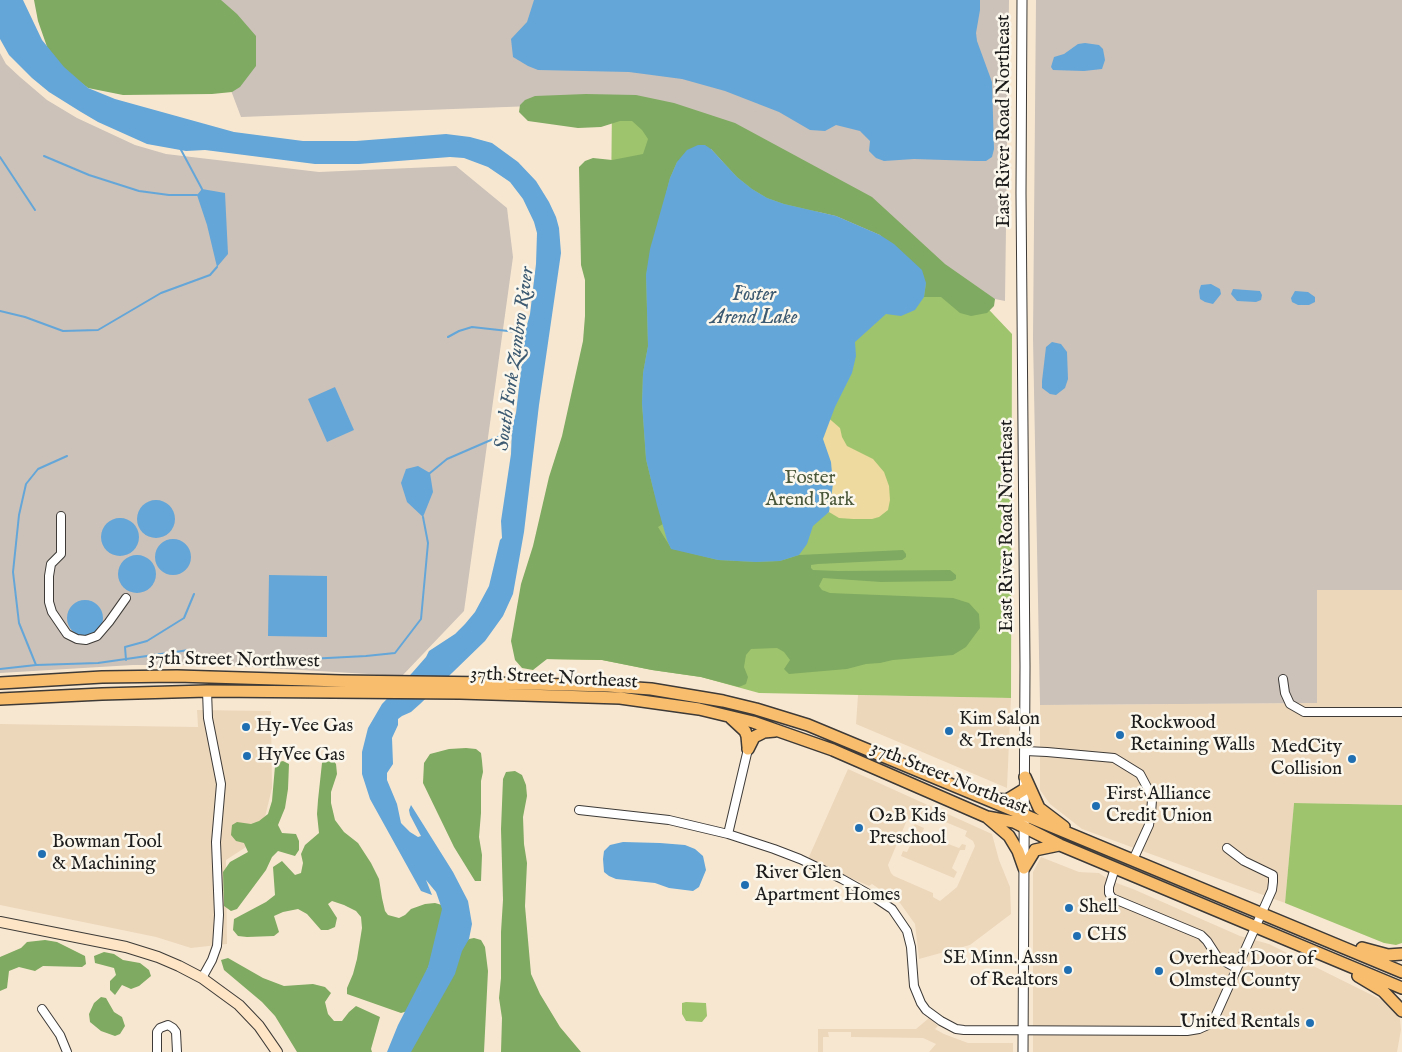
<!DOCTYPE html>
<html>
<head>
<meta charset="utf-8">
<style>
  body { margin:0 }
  canvas { display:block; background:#f7e7d1 }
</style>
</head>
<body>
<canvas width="1402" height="1052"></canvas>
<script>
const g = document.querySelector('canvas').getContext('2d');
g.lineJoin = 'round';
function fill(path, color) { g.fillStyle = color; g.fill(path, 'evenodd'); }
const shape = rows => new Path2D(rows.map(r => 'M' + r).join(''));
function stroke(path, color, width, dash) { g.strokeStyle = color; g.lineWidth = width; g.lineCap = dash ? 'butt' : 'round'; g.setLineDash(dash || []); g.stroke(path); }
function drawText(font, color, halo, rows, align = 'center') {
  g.font = font + ' "IM FELL English",serif'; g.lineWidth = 5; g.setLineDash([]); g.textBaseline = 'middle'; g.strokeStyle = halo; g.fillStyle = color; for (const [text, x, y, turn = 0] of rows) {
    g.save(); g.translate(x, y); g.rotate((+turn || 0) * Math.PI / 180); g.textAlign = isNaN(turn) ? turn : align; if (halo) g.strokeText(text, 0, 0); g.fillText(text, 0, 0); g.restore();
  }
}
fill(shape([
  [1317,590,1402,590,1402,805,1294,803,1285,903,1082,829,1050,804,1040,790,1040,705,1317,703],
  [858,695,1011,698,1007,788,856,724],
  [197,710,271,711,272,788,260,838,226,860,227,944,191,948,156,937,0,905,0,724,198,727],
  [848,769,992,834,999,860,1010,887,1011,914,970,945,919,959,915,924,900,903,872,884,869,886,808,859],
  [931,816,967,831,965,836,973,841,975,846,957,887,940,901,933,897,933,893,894,876,891,873,888,865,907,820,916,817,927,821],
  [915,824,924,828,922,834,959,848,962,844,966,845,965,850,960,850,952,868,957,872,954,878,901,856,903,851,907,852,917,831,912,828],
  [1041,857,1079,872,1099,873,1111,881,1133,889,1240,936,1269,944,1382,1000,1397,1013,1400,1019,1401,1030,1397,1052,1033,1052,1033,872],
  [929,1018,938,1026,935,1029,944,1034,968,1043,1013,1043,1013,1052,929,1052,936,1044,923,1038,851,1037,851,1032,828,1032,829,1037,823,1037,823,1052,818,1052,818,1029,916,1029]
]), '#edd7bb');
fill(shape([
  [205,0,1009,0,1005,301,975,295,612,103,241,117,221,64],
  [1036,0,1402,0,1402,590,1317,590,1317,703,1040,705,1033,338],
  [0,53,6,64,20,77,47,100,77,118,135,145,166,154,319,172,456,166,507,208,513,257,464,611,402,676,218,665,133,665,0,673]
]), '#ccc2b9');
fill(shape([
  [612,103,975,295,1012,334,1011,698,759,693,701,677,652,670,602,660,539,659,610,302],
  [1294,803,1402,805,1402,943,1396,945,1384,943,1285,903],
  [686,1002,706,1003,707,1016,702,1022,686,1021,682,1014,682,1003]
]), '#9fc46e');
fill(shape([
  [34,0,221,0,237,14,256,36,256,66,240,87,232,92,212,94,123,95,88,88,52,61,38,21],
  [586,94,636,95,674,103,735,123,872,197,945,264,995,299,994,306,987,313,971,316,960,313,941,297,924,297,926,283,880,235,836,216,784,204,767,198,752,189,737,177,711,149,677,162,670,178,646,275,648,346,643,373,642,403,646,459,652,484,663,524,658,527,671,548,718,560,756,562,780,561,799,555,903,550,906,554,906,557,902,560,818,564,811,565,811,568,813,570,838,571,950,570,956,575,956,579,952,581,881,582,823,578,819,586,822,590,830,593,953,598,969,603,979,614,980,628,966,647,953,655,893,660,880,663,866,664,847,669,789,674,784,669,790,660,784,652,777,648,751,649,746,655,744,667,748,677,746,684,739,687,701,677,652,670,602,660,547,659,533,670,522,668,515,660,511,641,521,584,533,546,549,477,562,436,583,341,585,316,585,280,581,265,579,167,585,161,593,158,612,160,643,154,648,139,642,130,632,121,620,121,601,127,578,128,528,121,519,112,520,105,525,100,535,96],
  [466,748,476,749,481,753,482,761,483,772,481,781,481,813,479,837,482,855,481,881,475,881,454,847,423,783,424,763,430,754,449,749],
  [326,757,330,757,336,764,337,774,331,792,331,803,335,820,344,832,358,843,371,863,379,879,382,898,385,911,388,915,399,918,405,915,411,909,425,904,435,903,452,908,411,1010,401,1013,347,994,347,988,353,974,357,959,362,928,361,917,356,911,344,905,332,901,328,904,337,918,335,927,328,930,321,930,307,914,298,909,283,912,274,916,279,932,274,936,247,937,238,936,233,930,234,919,266,902,275,895,273,867,282,861,295,875,301,873,303,863,301,854,305,845,319,833,317,814,318,800,322,763],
  [283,761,289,764,288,789,285,808,278,825,282,833,296,834,299,841,299,850,295,856,278,851,272,857,266,870,237,909,231,911,224,906,223,872,230,862,248,852,244,843,236,841,231,835,232,825,237,822,251,824,259,821,268,814,272,801,275,766,279,762],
  [515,771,522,775,526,785,527,796,523,817,524,844,527,863,525,906,531,974,540,994,560,1027,581,1052,501,1052,502,1018,499,998,501,978,501,932,503,900,501,829,503,779,506,772],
  [474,938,481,940,485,947,488,971,484,1052,409,1052,460,948,469,939],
  [45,940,57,942,85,956,86,964,82,967,43,966,35,971,19,967,9,971,7,988,0,991,0,957,21,948,27,942],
  [104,952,114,954,123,960,140,963,149,970,151,976,139,986,131,989,122,985,115,995,110,990,110,981,116,975,114,968,95,963,94,956],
  [228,958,263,978,284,986,313,984,325,987,331,993,325,1002,328,1014,334,1021,342,1021,349,1012,356,1006,380,1017,371,1049,372,1052,297,1052,275,1016,262,1002,224,970,221,960],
  [101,997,106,998,114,1012,122,1017,125,1026,120,1034,115,1036,101,1031,90,1022,89,1014,94,1003]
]), '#7faa61');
fill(shape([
  [793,362,825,415,840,428,842,437,847,446,873,459,884,472,889,486,890,500,888,510,879,517,872,519,853,519,839,518,829,512,822,517]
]), '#eeda9e');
fill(shape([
  [0,0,23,0,42,40,64,67,88,88,115,99,234,132,303,141,356,141,446,134,470,137,492,143,518,162,536,181,549,202,556,217,559,228,561,253,539,405,524,532,513,594,503,616,485,641,420,704,411,712,402,716,398,719,398,725,392,738,393,764,387,773,387,780,397,804,401,823,410,832,418,837,421,836,410,815,409,810,411,805,453,872,468,901,472,924,469,939,462,951,455,974,411,1052,387,1052,398,1025,428,967,442,909,436,892,426,880,432,895,421,891,370,799,362,774,362,752,368,728,382,704,412,673,426,657,429,651,455,634,465,624,475,612,489,586,500,540,502,538,501,521,511,454,512,427,516,413,524,343,523,339,530,314,536,264,537,233,534,222,523,199,510,182,488,167,464,158,450,157,359,164,315,164,205,150,186,151,147,144,98,122,81,112,49,92,32,78,9,55,0,39],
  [534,0,980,0,980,10,976,33,977,41,992,82,994,149,992,157,986,161,976,161,914,159,884,161,876,158,869,151,870,141,860,131,836,125,825,131,810,130,779,112,725,91,682,79,629,72,538,70,528,66,513,57,511,39,527,22],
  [1085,43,1099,45,1103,49,1105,60,1102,69,1084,71,1053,70,1051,67,1054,57,1064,54,1078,44],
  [698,145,705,145,711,149,737,177,752,189,767,198,784,204,836,216,880,235,894,244,922,270,926,283,924,297,915,310,901,316,886,314,855,342,856,356,852,373,835,407,823,439,831,462,833,484,829,512,813,526,807,544,799,555,780,561,756,562,718,560,671,549,667,540,657,505,646,459,642,403,643,373,648,346,646,275,650,249,670,178,677,162,687,150],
  [202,189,225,193,228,254,217,267,207,225,197,195],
  [1211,284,1220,289,1221,294,1213,304,1205,302,1200,299,1199,291,1201,285],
  [1233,289,1260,291,1262,295,1261,300,1256,302,1237,301,1231,294],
  [1295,291,1308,292,1315,297,1315,302,1309,305,1298,305,1292,302,1291,298],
  [1052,342,1061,344,1067,352,1068,379,1065,388,1056,395,1050,394,1042,388,1042,381,1046,347],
  [335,387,354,430,327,442,308,399],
  [418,466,430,473,433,492,423,517,407,502,401,483,406,469],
  '137 519a19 19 0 1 1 38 0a19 19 0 1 1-38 0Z',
  '101 537a19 19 0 1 1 38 0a19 19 0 1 1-38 0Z',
  '155 557a18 18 0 1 1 36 0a18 18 0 1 1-36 0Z',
  '118 574a19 19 0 1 1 38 0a19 19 0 1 1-38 0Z',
  [269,575,327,576,327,637,268,636],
  '67 618a18 18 0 1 1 36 0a18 18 0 1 1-36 0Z',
  [623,842,660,843,685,845,695,849,703,856,706,870,699,887,693,891,669,888,655,883,616,879,609,876,604,872,603,859,604,851,610,845]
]), '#64a6d8');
stroke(shape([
  [180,148,202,189],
  [44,156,89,175,139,191,169,195,197,195],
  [0,157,35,210],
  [0,311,25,317,63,331,98,330,161,293,210,275,217,267],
  [448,337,459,331,472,327,526,333],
  [430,473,447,459,514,430],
  [126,660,125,647,147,641,184,618,194,594],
  [244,660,289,660,366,656,395,653,421,619,428,543,423,517],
  [36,665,19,623,13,572,19,515,26,484,38,469,67,456],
  [0,669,36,665,98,663,189,650]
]), '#64a6d8', 2);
const minor = shape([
  [61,516,61,554,51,564,49,576,49,602,52,612,67,634,77,639,86,640,97,636,109,622,126,598],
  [1283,679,1285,693,1290,704,1304,712,1402,712],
  [1025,751,1047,752,1114,758,1140,774,1148,789,1152,800,1151,813,1149,825,1133,860],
  [579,810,669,820,728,834,774,849,800,859,842,879,874,897,892,909,907,931,911,947,914,986,921,1003,926,1010,941,1021,956,1029,964,1030,1187,1031,1199,1029,1208,1025,1215,1017,1220,1006,1272,890,1273,882,1273,875,1244,861,1227,848],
  [728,834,748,749],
  [1115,868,1109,887,1109,893,1112,898,1201,935,1207,941,1218,958,1236,968],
  [202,978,212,960,217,946,219,915,216,842,221,784,208,718,207,691],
  [42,1009,60,1035,67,1052],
  [157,1052,157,1032,160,1028,168,1025,173,1028,176,1032,177,1052]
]);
const tertiary = shape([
  [1022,0,1021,193,1025,666,1023,1052]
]);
const secondary = shape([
  [0,922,126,947,158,957,179,966,202,978,239,1005,259,1026,277,1052]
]);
const primary = shape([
  [0,683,102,677,177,676,341,681,490,683,608,686,651,689,723,701,756,709,808,725,1402,972],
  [0,699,102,694,207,691,460,693,620,698,699,709,753,722,833,750,987,817,1014,822,1060,845,1402,988],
  [731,718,745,731,747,736,748,747],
  [748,749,754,737,764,732,775,731],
  [1025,777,1039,808,1064,827],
  [992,799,1007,800,1025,789],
  [988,818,1009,836,1018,851,1024,868],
  [1024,868,1035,850,1059,845],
  [1362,948,1388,955,1402,954],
  [1358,976,1383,991,1402,1011]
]);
stroke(minor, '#3d3a37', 10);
stroke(tertiary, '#3d3a37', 11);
stroke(secondary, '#3d3a37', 12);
stroke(primary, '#3d3a37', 14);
stroke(minor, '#fff', 8);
stroke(tertiary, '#fff', 9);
stroke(secondary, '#fde5c5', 10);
stroke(primary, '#f9be6d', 11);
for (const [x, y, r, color] of [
  [246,727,5,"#1f6fb2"],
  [949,731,5,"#1f6fb2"],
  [1120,735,5,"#1f6fb2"],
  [247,756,5,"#1f6fb2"],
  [1352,759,5,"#1f6fb2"],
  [1096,806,5,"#1f6fb2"],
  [859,828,5,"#1f6fb2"],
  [42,854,5,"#1f6fb2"],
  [745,885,5,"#1f6fb2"],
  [1069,908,5,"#1f6fb2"],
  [1077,936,5,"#1f6fb2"],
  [1068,970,5,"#1f6fb2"],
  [1159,971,5,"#1f6fb2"],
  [1310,1023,5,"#1f6fb2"]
]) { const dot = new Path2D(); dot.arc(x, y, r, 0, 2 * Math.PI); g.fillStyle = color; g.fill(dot); stroke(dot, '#fbf7ec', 2); }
drawText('19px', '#1c1c1c', '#fbf7ec', [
  ["East River Road Northeast",1005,121,-90],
  ["East River Road Northeast",1008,526,-90],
  ["37th Street Northwest",234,661,1],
  ["37th Street Northeast",554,679,3],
  ["37th Street Northeast",949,779,22]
]);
drawText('19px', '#4a5739', '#fbf7ec', [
  ["Foster",810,479],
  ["Arend Park",810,501]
]);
drawText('19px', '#1c1c1c', '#fbf7ec', [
  ["Kim Salon",959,720],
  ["& Trends",959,742],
  ["Rockwood",1130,724],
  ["Retaining Walls",1130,746],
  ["Hy-Vee Gas",256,727],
  ["MedCity",1342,748,"right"],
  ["Collision",1342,770,"right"],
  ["HyVee Gas",257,756],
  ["First Alliance",1106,795],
  ["Credit Union",1106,817],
  ["O2B Kids",869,817],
  ["Preschool",869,839],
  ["Bowman Tool",52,843],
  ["& Machining",52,865],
  ["River Glen",755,874],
  ["Apartment Homes",755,896],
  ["Shell",1079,908],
  ["CHS",1087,936],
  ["SE Minn. Assn",1058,959,"right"],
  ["of Realtors",1058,981,"right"],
  ["Overhead Door of",1169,960],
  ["Olmsted County",1169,982],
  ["United Rentals",1300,1023,"right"]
], 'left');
drawText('italic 20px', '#3c5a71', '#fbf7ec', [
  ["Foster",754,296],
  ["Arend Lake",754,319],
  ["South Fork Zumbro River",516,359,-82]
]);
</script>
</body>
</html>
